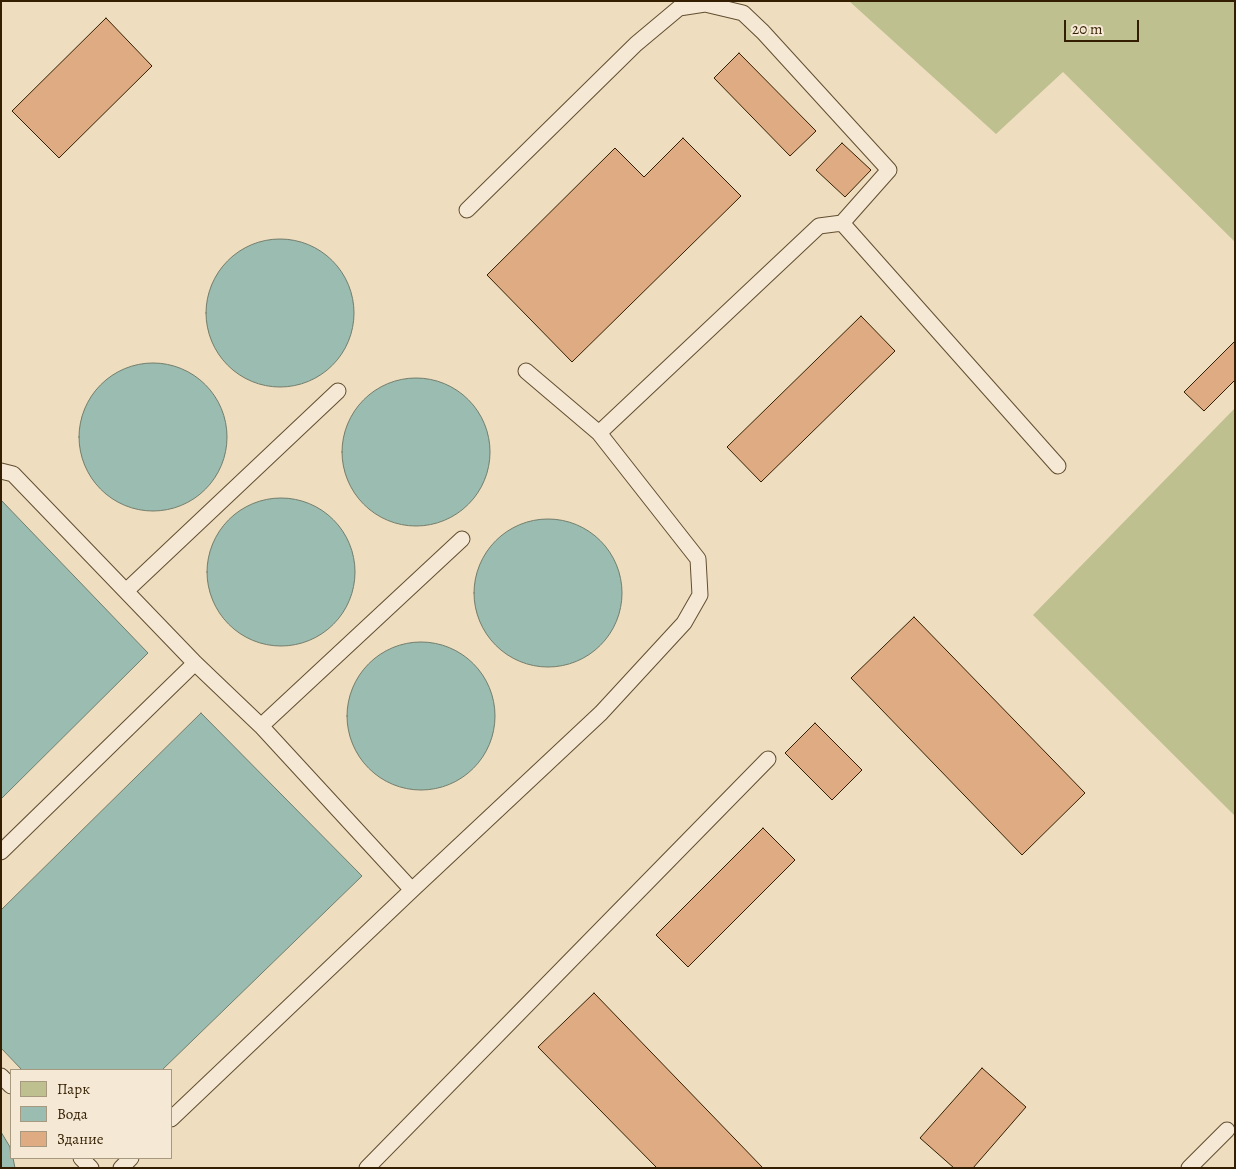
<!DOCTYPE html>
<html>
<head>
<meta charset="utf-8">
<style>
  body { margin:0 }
  #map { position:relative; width:1236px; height:1169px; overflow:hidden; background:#efddbf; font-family:Alegreya,serif }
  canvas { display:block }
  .frame { position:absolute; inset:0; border:2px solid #331e01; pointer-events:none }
  .legend { position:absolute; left:10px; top:1069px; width:162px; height:90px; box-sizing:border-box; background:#f5e9d5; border:1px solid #a79880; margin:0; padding:6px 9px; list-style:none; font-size:15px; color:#331e01 }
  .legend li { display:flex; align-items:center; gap:10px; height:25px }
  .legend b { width:25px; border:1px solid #a79880 }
  .scale { position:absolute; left:1064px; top:20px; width:75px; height:22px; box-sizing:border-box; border:2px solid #331e01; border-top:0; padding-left:6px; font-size:15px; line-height:18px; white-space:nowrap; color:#331e01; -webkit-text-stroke:4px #f5e9d5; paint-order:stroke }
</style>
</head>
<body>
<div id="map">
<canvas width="1236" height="1169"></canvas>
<div class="frame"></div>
<ul class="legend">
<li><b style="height:14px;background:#bec08f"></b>Парк</li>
<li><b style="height:14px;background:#9abcb1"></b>Вода</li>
<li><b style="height:14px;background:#dfab83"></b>Здание</li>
</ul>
<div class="scale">20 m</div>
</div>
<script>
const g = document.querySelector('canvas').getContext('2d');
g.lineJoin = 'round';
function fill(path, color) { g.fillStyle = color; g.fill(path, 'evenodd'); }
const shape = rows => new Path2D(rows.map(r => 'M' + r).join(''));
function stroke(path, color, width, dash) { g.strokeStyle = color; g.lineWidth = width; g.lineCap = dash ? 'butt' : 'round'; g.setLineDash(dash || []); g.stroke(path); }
fill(shape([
  [849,1,1235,1,1235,242,1063,72,996,134],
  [1235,408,1235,816,1033,615]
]), '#bec08f');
const water = shape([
  '206 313a74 74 0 1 1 148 0a74 74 0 1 1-148 0Z',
  '79 437a74 74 0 1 1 148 0a74 74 0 1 1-148 0Z',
  '342 452a74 74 0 1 1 148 0a74 74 0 1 1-148 0Z',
  '207 572a74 74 0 1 1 148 0a74 74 0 1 1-148 0Z',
  [1,500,148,653,1,799,1,500],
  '474 593a74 74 0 1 1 148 0a74 74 0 1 1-148 0Z',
  '347 716a74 74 0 1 1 148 0a74 74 0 1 1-148 0Z',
  [201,713,362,876,162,1070,22,1070,1,1048,1,910,201,713],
  [1,1132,10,1147,11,1158,13,1158,15,1168,1,1168,1,1132]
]);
fill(water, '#9abcb1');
stroke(water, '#717d6b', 1);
const building = shape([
  [106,18,152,66,59,158,12,111,106,18],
  [739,53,816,131,790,156,714,78,739,53],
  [683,138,741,196,572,362,487,275,615,148,644,177,683,138],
  [842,143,871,170,845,197,816,170,842,143],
  [861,316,895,351,761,482,727,447,861,316],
  [1235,341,1235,380,1204,411,1184,392,1235,341],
  [914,617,1085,793,1022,855,851,678,914,617],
  [815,723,862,770,832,800,785,753,815,723],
  [763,828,795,860,688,967,656,935,763,828],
  [594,993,763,1168,657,1168,538,1047,594,993],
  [982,1068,1026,1107,973,1168,954,1168,920,1138,982,1068]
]);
fill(building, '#dfab83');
stroke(building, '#331e01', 1);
const service = shape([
  [467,210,636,44,679,8,705,4,743,13,763,32,889,170,842,223,819,226,599,433],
  [842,223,1058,466],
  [1,471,13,474,195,663,261,726],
  [126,591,338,391],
  [1,852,195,663],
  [412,890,261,726,462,539],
  [1,1076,11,1086],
  [171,1119,412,890,601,713,684,623,700,595,698,559,599,433,526,371],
  [81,1158,91,1168],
  [121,1168,131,1158],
  [367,1168,768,759],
  [1189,1168,1227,1130]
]);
stroke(service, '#624e30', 17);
stroke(service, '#f5e9d5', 15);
</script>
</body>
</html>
